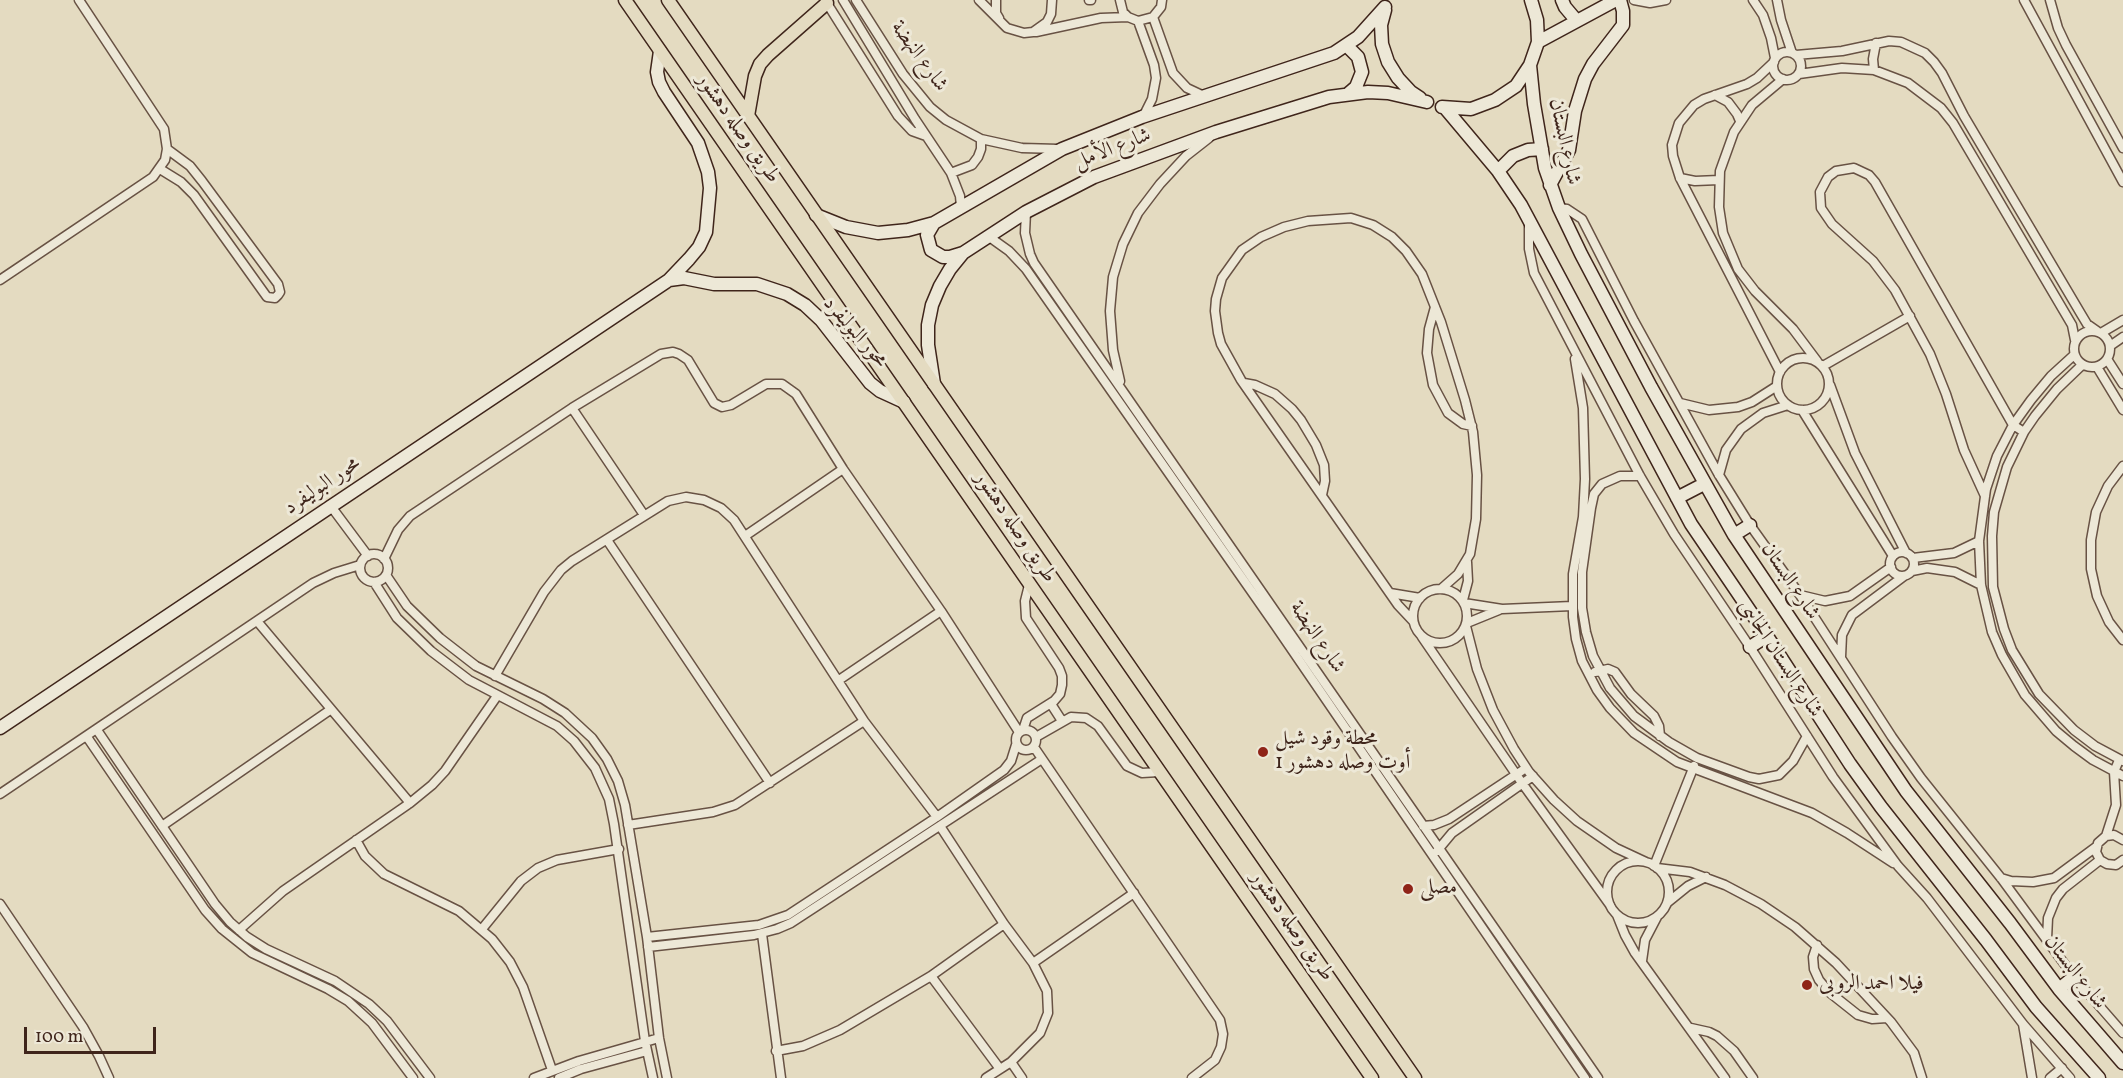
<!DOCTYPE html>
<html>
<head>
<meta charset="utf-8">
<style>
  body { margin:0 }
  #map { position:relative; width:2123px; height:1078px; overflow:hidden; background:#e4dbc1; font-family:Vollkorn,serif }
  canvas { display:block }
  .scale { position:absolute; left:24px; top:1027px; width:132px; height:27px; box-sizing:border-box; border:3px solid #3f251b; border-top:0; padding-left:8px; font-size:18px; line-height:21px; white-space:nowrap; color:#3f251b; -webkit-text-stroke:4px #ede8d7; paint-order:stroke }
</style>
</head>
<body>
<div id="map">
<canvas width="2123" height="1078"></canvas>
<div class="scale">100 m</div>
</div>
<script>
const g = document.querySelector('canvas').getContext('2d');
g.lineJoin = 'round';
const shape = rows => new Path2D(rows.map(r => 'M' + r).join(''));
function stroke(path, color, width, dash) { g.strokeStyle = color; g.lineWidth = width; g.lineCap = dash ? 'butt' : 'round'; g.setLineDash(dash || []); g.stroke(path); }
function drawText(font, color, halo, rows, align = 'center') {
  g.font = font + ' Vollkorn,Amiri,serif'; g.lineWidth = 6; g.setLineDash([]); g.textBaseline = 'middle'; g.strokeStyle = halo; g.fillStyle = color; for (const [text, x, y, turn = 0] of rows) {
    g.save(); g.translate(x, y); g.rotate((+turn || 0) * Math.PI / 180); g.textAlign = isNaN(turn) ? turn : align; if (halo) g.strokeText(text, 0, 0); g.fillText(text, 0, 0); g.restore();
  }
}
const street = shape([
  [825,0,898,116,912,131,926,136],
  [843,0,915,119,951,173,960,196,961,207],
  [856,0,903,74,930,107,946,120,981,139,1022,148,1059,149],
  [979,0,1007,28,1024,33,1033,32,1047,22,1051,14,1052,0],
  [996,0,996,13,999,18],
  [1089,0,1091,0],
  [1120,0,1123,12,1128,17,1138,21,1153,17,1161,7,1162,0],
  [1634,0,1650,3,1666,0],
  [1753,0,1763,15,1771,38,1775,58],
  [1777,0,1781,20,1792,53],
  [2024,0,2123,182],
  [2050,0,2058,28,2066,45,2123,148],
  [1153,17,1173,73,1187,88,1204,96],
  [1138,21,1154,65,1156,78,1152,99,1143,117],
  [1036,32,1101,18,1128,17],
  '1773 66a14 14 0 1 1 28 0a14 14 0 1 1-28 0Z',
  [1796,55,1842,51,1889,41,1901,42,1925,53,1934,62,1942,73,1964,116,2081,314,2087,324,2097,331],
  [1774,62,1757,78,1747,84,1704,99,1694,105,1679,123,1672,145,1673,156,1680,178,1780,372],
  [1874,70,1873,59,1876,43],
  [1799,74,1842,68,1874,70,1908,83,1941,108,1953,123,2072,325,2075,340],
  [1783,79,1752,105,1734,132,1720,171,1719,207,1723,233,1738,269,1755,291,1793,329,1817,361],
  [1715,95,1728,102,1737,114,1740,121],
  [160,169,181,182,194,195,267,297,275,298,278,295,280,292,278,284,202,181,190,166,167,149],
  [951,173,972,165,978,157,981,149,981,139],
  [1680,178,1695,181,1719,180],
  [1559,208,1567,209,1582,219,1634,321,1719,475,1750,525,1800,595,1892,737,1921,778,2001,878,2074,977,2123,1033],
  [1026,212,1025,233,1030,254,1034,263,1598,1078],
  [1529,222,1529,249,1534,273,1640,476,1674,534,1750,647,1833,777,1898,866,1927,898,2023,1024,2070,1078],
  [988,236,1009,251,1026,269,1275,625,1585,1078],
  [0,280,153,177,165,160,167,149,164,129,79,0],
  [1435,307,1429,329,1427,353,1433,385,1448,413,1463,424,1472,426],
  '2074 349a18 18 0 1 1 36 0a18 18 0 1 1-36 0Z',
  [2101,333,2123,320],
  [2110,346,2123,337],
  [2074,355,2051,376,2031,400,2013,425,1997,456,1986,489,1979,541,1981,585,1992,632,2002,655,2025,695,2056,731,2074,746,2093,760,2123,776],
  '1777 384a26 26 0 1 1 52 0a26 26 0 1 1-52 0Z',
  [1575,359,1583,408,1585,479,1583,517,1573,574,1573,617,1576,639,1582,661,1597,690,1610,708,1634,733,1677,762,1812,813,1847,833,1893,863],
  [2107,359,2123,384],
  [2082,365,2057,389,2035,416,2024,432,2007,467,1994,512,1992,536,1993,587,2004,629,2012,650,2039,694,2074,730,2095,746,2123,761],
  [1823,366,1910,316],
  [2097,367,2123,410],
  [1120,381,1113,350,1110,311,1113,277,1123,244,1138,213,1160,184,1186,156,1209,138],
  [1244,383,1255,385,1275,394,1292,409,1301,420,1316,445,1324,465,1325,481,1322,495],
  [1830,385,1855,453,1906,553],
  [1680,403,1709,410,1738,407,1752,402,1777,386],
  [572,408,644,515],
  [1802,410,1893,556],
  [2123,466,2108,486,2096,512,2091,540,2091,569,2097,596,2109,622,2123,640],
  [1719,475,1726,450,1741,429,1763,413,1788,405],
  [1640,476,1620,476,1602,484,1594,494,1591,508,1582,572,1582,608,1586,632,1593,656,1610,688,1634,716,1669,742,1697,758,1749,777,1759,779,1779,775,1793,761,1807,736],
  [1985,496,1964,450,1946,394,1930,354,1895,290,1873,261,1832,224,1821,208,1820,192,1828,177,1836,171,1854,168,1869,175,1875,182,2013,425,2024,432],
  [330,505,368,556],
  [745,536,843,469],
  [607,540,770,783],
  '1890 564a12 12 0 1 1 24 0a12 12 0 1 1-24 0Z',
  '360 568a14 14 0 1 1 28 0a14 14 0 1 1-28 0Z',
  [1913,558,1954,553,1979,541],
  [384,559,398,530,410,516,572,408,661,354,673,352,679,354,688,360,714,403,722,407,731,405,766,384,782,384,796,394,843,469,941,611,1019,732],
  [1912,571,1927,568,1955,572,1981,585],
  [386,575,407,606,440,638,476,666,543,699,565,713,592,738,607,759,618,781,625,805,647,937,659,1038,667,1078],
  [374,582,397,618,431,651,469,680,557,726,574,741,595,768,609,799,614,824,645,1041,653,1078],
  '1413 616a27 27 0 1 1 54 0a27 27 0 1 1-54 0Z',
  [1390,593,1420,598],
  [1800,595,1825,601,1850,596,1891,567],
  [1463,600,1468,581,1467,562],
  [1464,603,1502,609,1572,606],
  [257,621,410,803],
  [1413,621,1398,605,1241,380,1221,344,1218,333,1215,311,1216,299,1222,278,1242,250,1261,237,1284,227,1308,221,1351,218,1373,225,1392,237,1406,251,1422,274,1441,322,1465,400,1473,432,1477,475,1476,519,1470,554,1458,574,1441,589],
  [1467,623,1499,610],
  [1466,626,1477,669,1493,710,1514,749,1529,772,1554,800,1577,821,1616,848,1646,862],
  [1422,637,1522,783,1610,905],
  [1841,657,1842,635,1852,615,1904,576],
  [1595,672,1608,669,1615,672,1631,694,1654,716,1659,726,1660,736],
  [495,676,544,592,561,570,572,561,668,501,686,497,704,500,721,508,734,520,864,721,937,817],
  [839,680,941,611],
  [1051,704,1062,721],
  '1016 740a10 10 0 1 1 20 0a10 10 0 1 1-20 0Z',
  [97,730,215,904,230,922,247,937,266,949,335,981,369,1004,387,1021,430,1078],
  [1023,730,1027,718,1054,701,1060,694,1062,685,1062,676,1059,668,1026,618,1025,601,1029,585],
  [87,737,205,910,222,929,252,953,328,989,348,1001,372,1023,413,1078],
  [1036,737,1071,717,1086,718,1098,726,1127,766,1142,773,1159,772],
  [1034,747,1220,1020,1223,1034,1221,1047,1215,1060,1192,1078],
  [0,794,313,583,334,573,360,565],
  [628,825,713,812,735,805,864,721],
  [162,826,330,710],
  [940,826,1004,924,1033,963,1047,991,1048,1013,1040,1033,1011,1062,986,1078],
  [1423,826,1434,825,1449,819,1526,768],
  [2106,836,2116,805,2114,772,2119,760],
  [356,840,365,856,384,874,459,911,492,939,510,962,523,987,552,1070],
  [2123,840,2114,835,2106,836,2098,843,2096,852,2100,860,2107,864,2116,865,2123,860],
  [1437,851,1452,833,1533,776],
  '1607 892a31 31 0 1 1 62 0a31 31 0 1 1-62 0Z',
  [1654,866,1694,766],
  [1657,868,1690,872,1725,885,1761,904,1795,927,1836,963,1891,1022,1914,1053,1922,1078],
  [2001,878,2011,881,2033,882,2054,878,2096,847],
  [1667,903,1688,886,1706,877],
  [0,904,83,1027,99,1056,109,1078],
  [1617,915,1625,935,1635,953,1725,1078],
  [482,929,521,881,538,868,557,860,619,849],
  [239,930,283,891,410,803,432,785,445,771,497,696],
  [762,934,781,1078],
  [647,937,759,925,788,915,937,817,1004,770,1011,761,1016,745],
  [2047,939,2048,918,2056,898,2063,889,2100,860],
  [1817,945,1813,957,1814,969,1819,980,1829,992,1858,1015,1872,1019,1887,1018],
  [648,947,754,935,777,929,791,923,1042,759],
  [1642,961,1645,940,1657,917],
  [1033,963,1134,893],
  [931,976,1000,1069],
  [2023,1024,2032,1078],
  [1691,1028,1709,1032,1717,1036,1734,1051,1753,1078],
  [776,1051,803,1046,840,1030,931,976,1004,924],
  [1011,1062,1022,1078],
  [534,1078,579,1061,659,1038],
  [559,1078,581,1069,647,1051],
  [2050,1078,2062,1068]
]);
const secondary = shape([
  [1562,0,1565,7,1576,20],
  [1385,10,1381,25,1382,44,1388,62,1398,78,1411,92,1420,98],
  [1538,42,1616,0],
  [1347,46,1358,57,1362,72,1356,87,1349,93],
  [1530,65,1534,104,1545,168,1559,208,1581,254,1651,387,1734,535,1906,791,2010,923,2059,989,2123,1063],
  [1442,107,1471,109,1495,100,1516,86,1530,65,1538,42,1537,20,1531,0],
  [1445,108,1498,171,1521,205,1691,524,1767,636,1850,764,1881,807,1986,940,2036,1007,2099,1078],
  [1498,171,1513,156,1528,150,1542,149],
  [1550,185,1569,150,1575,111,1585,79,1593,64,1623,25,1623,11,1620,0],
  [816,215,846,227,878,233,908,230,934,223,1062,149,1142,117,1334,53,1358,37,1385,7],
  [934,223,927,235,931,250,943,257,950,257,963,253],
  [669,280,684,278,714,284,757,284,787,294,805,305,821,320,870,383,880,391,904,402],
  [934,384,928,345,928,325,932,305,940,286,950,269,963,253,1026,212,1094,177,1216,132,1329,97,1368,92,1388,93,1427,102],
  [1677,498,1704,484],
  [1734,535,1750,525],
  [1750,647,1767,636],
  [0,728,669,280,689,259,699,247,706,232,710,188,708,172,698,143,664,92,659,82,657,72,660,51],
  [2059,989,2074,977]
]);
const primary = shape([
  [625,0,1372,1078],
  [668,0,1415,1078],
  [748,116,755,76,760,64,768,55,827,3]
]);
stroke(street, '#685244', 11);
stroke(secondary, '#3f251b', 15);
stroke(primary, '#3f251b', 15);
stroke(street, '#ede8d7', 8);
stroke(secondary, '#ede8d7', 12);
stroke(primary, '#e4dbc1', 12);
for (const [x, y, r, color] of [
  [1263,752,6,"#8f2418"],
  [1408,889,6,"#8f2418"],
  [1807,985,6,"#8f2418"]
]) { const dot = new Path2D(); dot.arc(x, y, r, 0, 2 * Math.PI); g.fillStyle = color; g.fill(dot); stroke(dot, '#ede8d7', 2); }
drawText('21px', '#3f251b', '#ede8d7', [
  ["شارع النهضة",918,57,54],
  ["طريق وصله دهشور",737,129,55],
  ["شارع البستان",1563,142,78],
  ["شارع الأمل",1113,150,-21],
  ["محور البوليفرد",854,333,49],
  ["محور البوليفرد",323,487,-34],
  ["طريق وصله دهشور",1014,528,56],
  ["شارع البستان",1789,582,56],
  ["شارع النهضة",1316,638,56],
  ["شارع البستان الجانبى",1779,659,57],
  ["طريق وصله دهشور",1291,927,55],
  ["شارع البستان",2074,973,52]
]);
drawText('21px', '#3f251b', '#ede8d7', [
  ["محطة وقود شيل",1275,740],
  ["أوت وصله دهشور 1",1275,764],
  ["مصلى",1420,889],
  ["فيلا احمد الروبى",1819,985]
], 'left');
</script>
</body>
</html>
